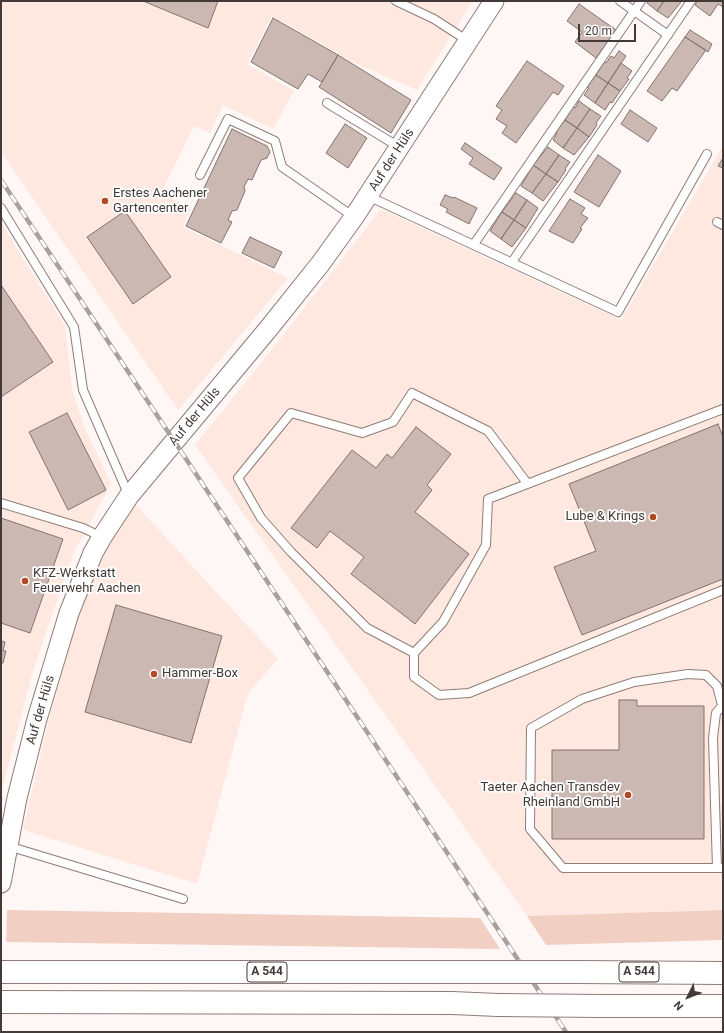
<!DOCTYPE html>
<html>
<head>
<meta charset="utf-8">
<style>
  body { margin:0 }
  #map { position:relative; width:724px; height:1033px; overflow:hidden; background:#fff7f5; font-family:Roboto,sans-serif }
  canvas { display:block }
  .frame { position:absolute; inset:0; border:2px solid #423a38; pointer-events:none }
  .north { position:absolute; left:668px; top:977px; width:40px; height:40px; -webkit-text-stroke:3px #fff; paint-order:stroke; rotate:228deg; font-size:11px; font-weight:700; line-height:16px; text-align:center; color:#423a38 }
  .north::after { content:''; display:block; margin:auto; width:14px; height:18px; background:#423a38; clip-path:polygon(50% 0,100% 100%,50% 72%,0 100%) }
  .scale { position:absolute; left:578px; top:24px; width:58px; height:18px; box-sizing:border-box; border:2px solid #423a38; border-top:0; padding-left:5px; font-size:12px; line-height:14px; white-space:nowrap; color:#423a38; -webkit-text-stroke:3px #fff; paint-order:stroke }
</style>
</head>
<body>
<div id="map">
<canvas width="724" height="1033"></canvas>
<div class="frame"></div>
<div class="north">N</div>
<div class="scale">20 m</div>
</div>
<script>
const g = document.querySelector('canvas').getContext('2d');
g.lineJoin = 'round';
function fill(path, color) { g.fillStyle = color; g.fill(path, 'evenodd'); }
const shape = rows => new Path2D(rows.map(r => 'M' + r).join(''));
function stroke(path, color, width, dash) { g.strokeStyle = color; g.lineWidth = width; g.lineCap = dash ? 'butt' : 'round'; g.setLineDash(dash || []); g.stroke(path); }
function drawText(font, color, halo, rows, align = 'center') {
  g.font = font + ' Roboto,sans-serif'; g.lineWidth = 3.5; g.setLineDash([]); g.textBaseline = 'middle'; g.strokeStyle = halo; g.fillStyle = color; for (const [text, x, y, turn = 0] of rows) {
    g.save(); g.translate(x, y); g.rotate((+turn || 0) * Math.PI / 180); g.textAlign = isNaN(turn) ? turn : align; if (halo) g.strokeText(text, 0, 0); g.fillText(text, 0, 0); g.restore();
  }
}
fill(shape([
  [1,1,473,1,417,90,355,63,272,16,247,64,294,91,273,129,223,105,210,133,194,126,161,193,191,208,183,227,288,278,178,410,1,152],
  [723,146,723,910,527,916,195,445,281,338,381,209,621,320],
  [1,223,65,326,72,389,85,428,111,484,73,554,33,671,1,794],
  [135,504,278,659,248,693,197,884,23,830,48,723,72,636,101,555]
]), '#fee8e0');
fill(shape([
  [7,910,480,918,500,949,6,942],
  [723,910,723,940,546,945,527,916]
]), '#f2cfc3');
const building = shape([
  [143,1,218,1,208,28,143,1],
  [648,1,664,1,657,11,647,3,648,1],
  [664,1,682,1,668,18,657,11,664,1],
  [697,1,723,1,723,7,718,4,710,16,695,5,697,1],
  [579,4,616,30,596,58,575,42,582,32,567,21,579,4],
  [273,18,338,55,322,82,308,74,298,89,251,62,273,18],
  [690,30,712,44,708,52,685,37,690,30],
  [685,37,706,50,677,91,672,88,662,101,647,91,685,37],
  [619,51,626,56,608,83,596,75,604,62,606,63,611,56,614,58,619,51],
  [338,55,411,100,391,133,319,87,338,55],
  [527,61,564,86,558,95,553,92,516,143,502,133,507,126,496,119,502,110,496,106,527,61],
  [621,63,632,71,627,78,629,79,620,91,608,83,621,63],
  [596,75,608,83,595,103,584,95,589,88,587,87,596,75],
  [608,83,620,91,612,103,610,102,605,110,595,103,608,83],
  [579,101,590,109,577,128,565,120,573,107,575,108,579,101],
  [590,109,601,116,596,123,597,125,589,137,577,128,590,109],
  [630,110,657,128,648,142,621,124,630,110],
  [565,120,577,128,563,148,553,140,557,133,556,132,565,120],
  [345,124,367,138,348,168,326,153,345,124],
  [577,128,589,137,574,155,563,148,577,128],
  [232,129,267,146,270,152,267,158,261,160,252,180,248,179,244,187,245,191,237,210,232,211,228,220,232,222,221,243,186,226,232,129],
  [465,143,502,168,494,180,469,164,473,158,461,149,465,143],
  [548,147,559,155,546,174,533,165,548,147],
  [559,155,570,162,565,169,566,170,558,182,546,174,559,155],
  [598,155,621,171,599,207,574,192,598,155],
  [723,158,723,168,718,166,723,158],
  [533,165,546,174,532,193,521,186,533,165],
  [546,174,558,182,543,201,532,193,546,174],
  [516,193,527,200,514,220,502,212,516,193],
  [445,195,453,198,454,197,477,208,469,224,446,212,448,209,440,205,445,195],
  [570,199,585,208,581,214,588,218,580,228,582,229,573,243,549,231,570,199],
  [527,200,538,208,526,228,514,220,527,200],
  [125,211,171,277,133,304,87,237,125,211],
  [502,212,514,220,501,239,490,231,502,212],
  [514,220,526,228,512,247,501,239,514,220],
  [250,237,282,252,274,268,242,253,250,237],
  [1,285,53,362,1,397,1,285],
  [67,413,106,490,68,510,29,432,67,413],
  [718,424,723,437,723,579,582,635,554,567,596,551,569,484,718,424],
  [416,427,451,454,427,485,432,490,415,512,469,554,415,624,351,574,364,557,330,531,317,548,291,528,352,450,376,468,387,454,392,458,416,427],
  [1,518,63,539,30,633,1,623,1,518],
  [116,605,222,636,191,743,85,712,116,605],
  [1,641,5,642,3,651,6,651,3,663,1,663,1,641],
  [619,700,637,700,637,706,704,706,704,839,552,839,552,750,619,750,619,700]
]);
fill(building, '#cbb8b2');
stroke(building, '#84736d', 1);
const service = shape([
  [396,1,434,19,468,41],
  [620,1,668,35],
  [327,103,399,147],
  [200,175,228,119,275,141,282,167,354,217],
  [368,196,618,312,707,154],
  [1,208,74,327,83,390,129,496],
  [717,222,723,225],
  [474,244,641,1],
  [512,262,691,1],
  [723,409,488,499,486,545,443,622,414,653,414,677,439,695,469,693,723,590],
  [1,503,83,528,102,537],
  [414,653,367,628,291,552,261,518,238,478,291,413,362,433,393,422,412,393,488,431,527,483],
  [722,705,717,686,706,675,688,674,634,682,582,699,531,728,530,829,563,868,723,868],
  [8,846,183,899],
  [717,868,713,738,716,713,723,705]
]);
const tertiary = shape([
  [1,883,17,798,37,719,69,613,93,553,102,537,129,496,269,328,321,263,354,217,494,1]
]);
const motorway = shape([
  [1,972,474,972],
  [578,972,723,973],
  [1,1002,452,1003,498,1005],
  [601,1006,723,1006]
]);
stroke(service, '#8e7d77', 10);
stroke(tertiary, '#8e7d77', 21);
stroke(motorway, '#8e7d77', 24);
stroke(service, '#fff', 8);
stroke(tertiary, '#fff', 19);
stroke(motorway, '#fff', 22);
const rail = shape([
  [1,180,566,1032]
]);
stroke(rail, '#a8a09e', 4.5);
stroke(rail, '#fff', 3, [9]);
const motorwayBridge = shape([
  [474,972,578,972],
  [498,1005,601,1006]
]);
stroke(motorwayBridge, '#8e7d77', 24, []);
stroke(motorwayBridge, '#fff', 22);
for (const [x, y, r, color] of [
  [105,201,4,"#b04924"],
  [653,517,4,"#b04924"],
  [25,581,4,"#b04924"],
  [154,674,4,"#b04924"],
  [628,795,4,"#b04924"]
]) { const dot = new Path2D(); dot.arc(x, y, r, 0, 2 * Math.PI); g.fillStyle = color; g.fill(dot); stroke(dot, '#fff', 1.5); }
for (const [x, y, w] of [
  [267,972,40],
  [639,972,40]
]) { const box = new Path2D(); box.roundRect(x - w / 2, y - 10, w, 20, 3); g.fillStyle = '#fff'; g.fill(box); stroke(box, '#423a38', 1); }
drawText('bold 12px', '#423a38', null, [
  ["A 544",267,972],
  ["A 544",639,972]
]);
drawText('13px', '#423a38', '#fff', [
  ["Auf der Hüls",392,160,-57],
  ["Auf der Hüls",195,417,-50],
  ["Auf der Hüls",41,710,-74]
]);
drawText('13px', '#423a38', '#fff', [
  ["Erstes Aachener",113,194],
  ["Gartencenter",113,209],
  ["Lube & Krings",645,517,"right"],
  ["KFZ-Werkstatt",33,574],
  ["Feuerwehr Aachen",33,589],
  ["Hammer-Box",162,674],
  ["Taeter Aachen Transdev",620,788,"right"],
  ["Rheinland GmbH",620,803,"right"]
], 'left');
</script>
</body>
</html>
